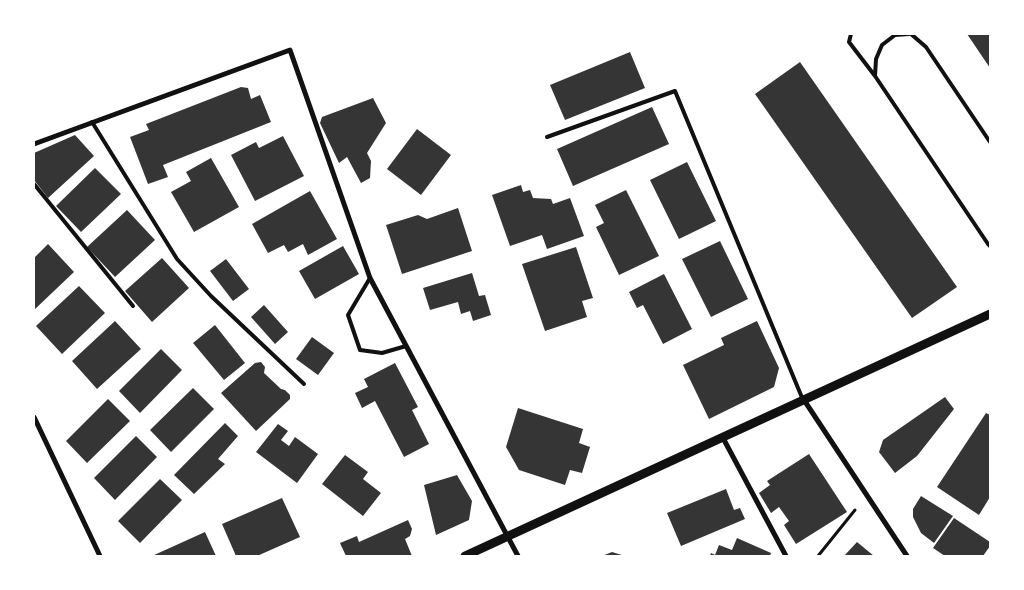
<!DOCTYPE html>
<html>
<head>
<meta charset="utf-8">
<style>
  body { margin:0 }
  #map { position:relative; width:1024px; height:590px; overflow:hidden; background:#fff; font-family:"Alegreya Sans",sans-serif }
  canvas { display:block }
  .frame { position:absolute; inset:0; border:35px solid #fff; pointer-events:none }
</style>
</head>
<body>
<div id="map">
<canvas width="1024" height="590"></canvas>
<div class="frame"></div>
</div>
<script>
const g = document.querySelector('canvas').getContext('2d');
g.lineJoin = 'round';
function fill(path, color) { g.fillStyle = color; g.fill(path, 'evenodd'); }
const shape = rows => new Path2D(rows.map(r => 'M' + r).join(''));
function stroke(path, color, width, dash) { g.strokeStyle = color; g.lineWidth = width; g.lineCap = dash ? 'butt' : 'round'; g.setLineDash(dash || []); g.stroke(path); }
fill(shape([
  [967,34,990,34,990,68],
  [630,52,645,88,565,120,550,85],
  [800,62,957,287,912,318,755,94],
  [241,87,248,88,251,99,260,95,271,122,163,165,168,177,148,184,130,137,149,130,146,124],
  [373,98,386,123,367,153,371,161,370,178,361,183,347,157,339,163,320,123,322,117],
  [652,107,669,144,573,186,557,149],
  [417,129,451,155,421,195,387,169],
  [75,135,94,156,48,198,34,180,34,153],
  [283,136,304,176,255,201,231,155,256,142,259,148],
  [211,158,239,207,194,232,171,192,191,181,186,172],
  [687,162,716,221,679,239,650,180],
  [95,168,121,194,81,232,56,206],
  [521,185,523,192,530,190,533,198,551,199,553,204,570,198,584,236,547,249,542,235,510,246,492,195],
  [626,190,659,256,619,275,596,227,604,223,595,205],
  [310,191,337,239,308,255,303,244,288,252,284,245,268,253,252,224],
  [458,208,472,251,402,274,386,225,418,215,427,219],
  [127,210,155,240,115,277,87,247],
  [720,241,748,299,711,317,682,259],
  [48,244,74,272,34,310,34,258],
  [343,246,359,274,315,299,299,271],
  [576,247,593,298,582,301,587,317,545,331,522,264],
  [162,258,189,288,152,322,125,291],
  [226,259,249,289,233,301,210,271],
  [472,273,479,296,485,295,491,315,473,321,470,311,461,314,458,302,430,310,423,288],
  [664,274,692,329,663,344,643,305,637,308,629,292],
  [79,286,105,313,62,354,36,326],
  [264,305,288,332,275,344,251,317],
  [115,321,141,349,97,389,72,361],
  [757,321,779,368,774,387,709,419,683,365,724,345,721,338],
  [215,325,245,363,224,380,193,343],
  [312,337,334,353,318,375,296,359],
  [161,349,182,370,140,413,119,391],
  [261,362,265,367,264,373,281,389,285,390,290,395,290,399,256,431,221,393,255,363],
  [395,363,418,407,412,410,429,444,404,457,375,401,362,408,355,393,368,387,364,379],
  [193,388,214,409,171,452,150,430],
  [945,397,954,409,917,456,895,473,879,452,883,440],
  [108,399,130,421,87,463,66,441],
  [518,408,583,429,579,443,590,447,582,473,570,470,565,485,519,470,506,447],
  [986,413,990,415,990,497,979,515,937,487],
  [225,423,238,436,218,459,225,464,194,494,174,475],
  [278,424,288,431,281,440,289,446,295,437,318,454,297,483,256,452],
  [136,436,157,457,115,500,94,478],
  [809,454,847,512,796,544,784,525,789,521,779,507,771,513,759,493,770,485,767,481],
  [345,455,368,472,363,479,381,493,363,516,322,484],
  [457,475,472,501,469,520,436,535,424,485],
  [160,479,182,500,140,543,118,521],
  [726,489,734,510,740,508,745,519,681,546,667,513],
  [921,496,953,516,934,543,921,533,913,517,913,509],
  [282,498,300,537,257,556,236,556,222,524],
  [954,518,990,542,990,546,983,556,945,556,933,548],
  [408,520,412,529,410,536,405,539,412,556,346,556,340,543,357,536,359,542],
  [205,532,216,556,152,556],
  [737,538,771,553,770,556,710,556,711,553,715,555,719,545,732,550],
  [857,542,874,556,844,556],
  [612,552,625,556,602,556]
]), '#353535');
stroke(shape([
  [818,556,855,510]
]), '#111', 3);
stroke(shape([
  [851,34,849,42,875,76,988,244,990,246],
  [911,34,926,47,990,142],
  [875,76,876,59,882,45,895,35,909,34],
  [92,122,177,259,211,296,304,384],
  [547,137,675,91,803,400],
  [34,184,133,306],
  [370,278,348,315,360,350,382,353,406,346]
]), '#111', 4);
stroke(shape([
  [34,144,290,50,370,278,518,556],
  [804,400,907,556],
  [34,417,100,556],
  [723,438,786,556]
]), '#111', 5);
stroke(shape([
  [465,556,990,314]
]), '#111', 9);
</script>
</body>
</html>
